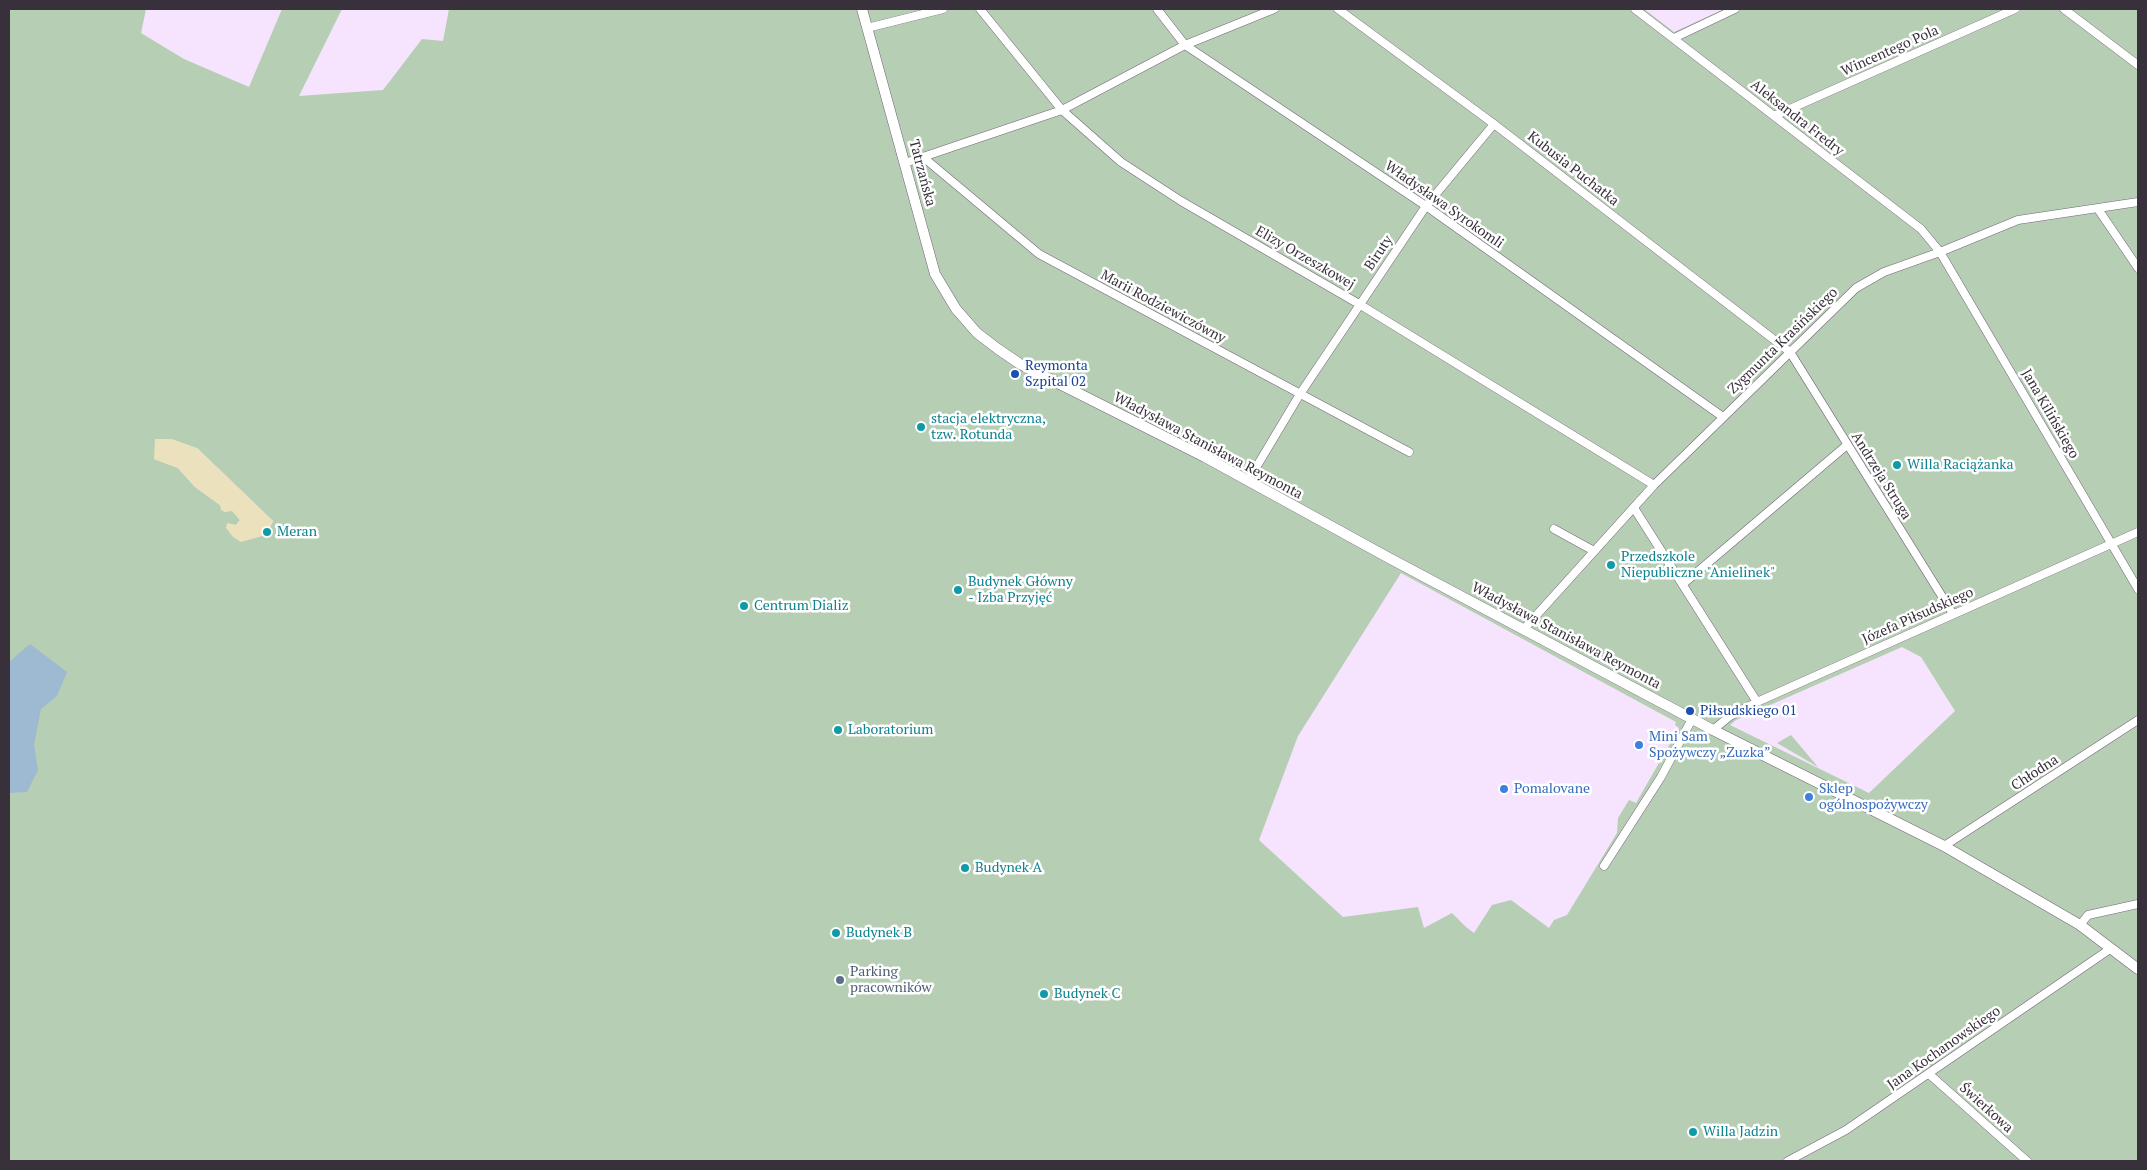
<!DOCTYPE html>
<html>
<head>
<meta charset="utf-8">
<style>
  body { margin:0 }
  #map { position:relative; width:2147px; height:1170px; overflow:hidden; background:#f6e3fd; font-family:"PT Serif",serif }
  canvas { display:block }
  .frame { position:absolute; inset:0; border:10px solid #38313b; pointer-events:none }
</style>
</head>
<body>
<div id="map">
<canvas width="2147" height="1170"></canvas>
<div class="frame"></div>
</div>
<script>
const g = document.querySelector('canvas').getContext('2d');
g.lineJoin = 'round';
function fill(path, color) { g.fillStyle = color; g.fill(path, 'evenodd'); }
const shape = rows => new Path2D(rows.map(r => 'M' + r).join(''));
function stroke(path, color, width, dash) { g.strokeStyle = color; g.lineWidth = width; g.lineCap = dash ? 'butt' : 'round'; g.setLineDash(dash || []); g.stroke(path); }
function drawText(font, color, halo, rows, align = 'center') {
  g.font = font + ' "PT Serif",serif'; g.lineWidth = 5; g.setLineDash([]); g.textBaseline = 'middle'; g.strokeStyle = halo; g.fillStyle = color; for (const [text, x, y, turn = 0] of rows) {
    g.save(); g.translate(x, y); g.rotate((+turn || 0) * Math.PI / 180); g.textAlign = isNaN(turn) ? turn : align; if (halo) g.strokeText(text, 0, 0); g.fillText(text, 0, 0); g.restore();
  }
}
fill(shape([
  [9,9,146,9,141,33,184,59,249,87,282,9,342,9,299,96,383,90,422,39,443,41,449,9,1644,9,1674,32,1724,9,2138,9,2138,1161,9,1161],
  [197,448,273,521,266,535,227,524,236,525,240,520,232,510,225,512,220,505,195,487,178,468,154,459],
  [1401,573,1676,722,1675,725,1679,728,1636,803,1629,800,1618,818,1617,833,1567,915,1554,920,1549,928,1511,900,1492,905,1474,933,1466,927,1452,913,1424,928,1418,907,1343,917,1259,840,1298,736],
  [1902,647,1921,657,1955,711,1869,793,1730,725,1736,720],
  [1791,735,1818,767,1777,743]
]), '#b6ceb4');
fill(shape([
  [155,439,172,439,197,448,273,521,266,535,241,542,233,537,226,528,227,523,236,525,240,520,232,511,225,512,221,510,220,505,195,487,178,468,154,459]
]), '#ebe1bc');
fill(shape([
  [30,644,67,672,57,696,41,709,34,745,38,770,27,792,9,793,9,662]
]), '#9ebad3');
const minor = shape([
  [980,9,1062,110,1121,162,1181,201,1359,304,1654,485],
  [1157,9,1185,45,1426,206,1723,417],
  [1338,9,1494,124,1790,352,1953,614],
  [1635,9,1921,229,1940,252,2138,589],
  [2064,9,2138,65],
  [867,28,943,9],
  [1674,38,1735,9],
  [1774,116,2015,9],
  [923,157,1039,254,1409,452],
  [905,163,1062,110,1185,45,1274,9],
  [2098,209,2138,268],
  [1248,481,1300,394,1426,206,1494,124],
  [1634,508,1757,702],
  [1554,529,1594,551],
  [1683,584,1847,445],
  [1524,629,1654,485,1856,288,1884,272,1940,252,2018,220,2138,202],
  [1713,730,1730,716,1757,702,2138,532],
  [1944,846,2138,720],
  [1604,866,1661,777,1692,719],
  [2080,925,2088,915,2138,904],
  [1929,1074,2027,1161],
  [1788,1161,1846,1130,2110,949]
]);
const tertiary = shape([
  [862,9,935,274,956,309,977,333,998,349,1020,364,1205,457,1389,558,1713,730,1944,846,2080,925,2138,969]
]);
stroke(minor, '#75657b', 9);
stroke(tertiary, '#75657b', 11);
stroke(minor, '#fff', 8);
stroke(tertiary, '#fff', 10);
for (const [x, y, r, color] of [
  [1015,374,5,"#1a4fb4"],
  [921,427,5,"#0f9aa8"],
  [1897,465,5,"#0f9aa8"],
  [267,532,5,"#0f9aa8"],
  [1611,565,5,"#0f9aa8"],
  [958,590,5,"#0f9aa8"],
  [744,606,5,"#0f9aa8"],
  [1690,711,5,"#1a4fb4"],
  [838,730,5,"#0f9aa8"],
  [1639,745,5,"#3f7fe0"],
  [1504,789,5,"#3f7fe0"],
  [1809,797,5,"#3f7fe0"],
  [965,868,5,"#0f9aa8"],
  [836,933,5,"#0f9aa8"],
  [840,980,5,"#5c6f8a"],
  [1044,994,5,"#0f9aa8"],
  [1693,1132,5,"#0f9aa8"]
]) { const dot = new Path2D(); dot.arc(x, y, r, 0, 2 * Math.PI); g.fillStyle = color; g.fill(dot); stroke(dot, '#fff', 2); }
drawText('14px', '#38313b', '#fff', [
  ["Wincentego Pola",1890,51,-24],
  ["Aleksandra Fredry",1797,118,38],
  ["Kubusia Puchatka",1573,169,38],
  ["Tatrzańska",922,173,75],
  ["Władysława Syrokomli",1444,205,35],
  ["Biruty",1379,253,-56],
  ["Elizy Orzeszkowej",1305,258,30],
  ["Marii Rodziewiczówny",1163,307,28],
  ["Zygmunta Krasińskiego",1783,341,-44],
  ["Jana Kilińskiego",2050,414,60],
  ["Władysława Stanisława Reymonta",1208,446,28],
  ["Andrzeja Struga",1881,476,58],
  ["Józefa Piłsudskiego",1918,616,-24],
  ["Władysława Stanisława Reymonta",1566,636,28],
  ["Chłodna",2035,773,-33],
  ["Jana Kochanowskiego",1944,1048,-35],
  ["Świerkowa",1986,1108,42]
]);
drawText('14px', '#164399', '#fff', [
  ["Reymonta",1025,366],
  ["Szpital 02",1025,382],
  ["Piłsudskiego 01",1700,711]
], 'left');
drawText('14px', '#0d838f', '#fff', [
  ["stacja elektryczna,",931,419],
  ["tzw. Rotunda",931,435],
  ["Willa Raciążanka",1907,465],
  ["Meran",277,532],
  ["Przedszkole",1621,557],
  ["Niepubliczne \"Anielinek\"",1621,573],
  ["Budynek Główny",968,582],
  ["- Izba Przyjęć",968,598],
  ["Centrum Dializ",754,606],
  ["Laboratorium",848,730],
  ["Budynek A",975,868],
  ["Budynek B",846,933],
  ["Budynek C",1054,994],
  ["Willa Jadzin",1703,1132]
], 'left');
drawText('14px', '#366cbe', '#fff', [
  ["Mini Sam",1649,737],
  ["Spożywczy „Zuzka”",1649,753],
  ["Pomalovane",1514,789],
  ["Sklep",1819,789],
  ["ogólnospożywczy",1819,805]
], 'left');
drawText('14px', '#4e5e75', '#fff', [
  ["Parking",850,972],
  ["pracowników",850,988]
], 'left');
</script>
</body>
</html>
